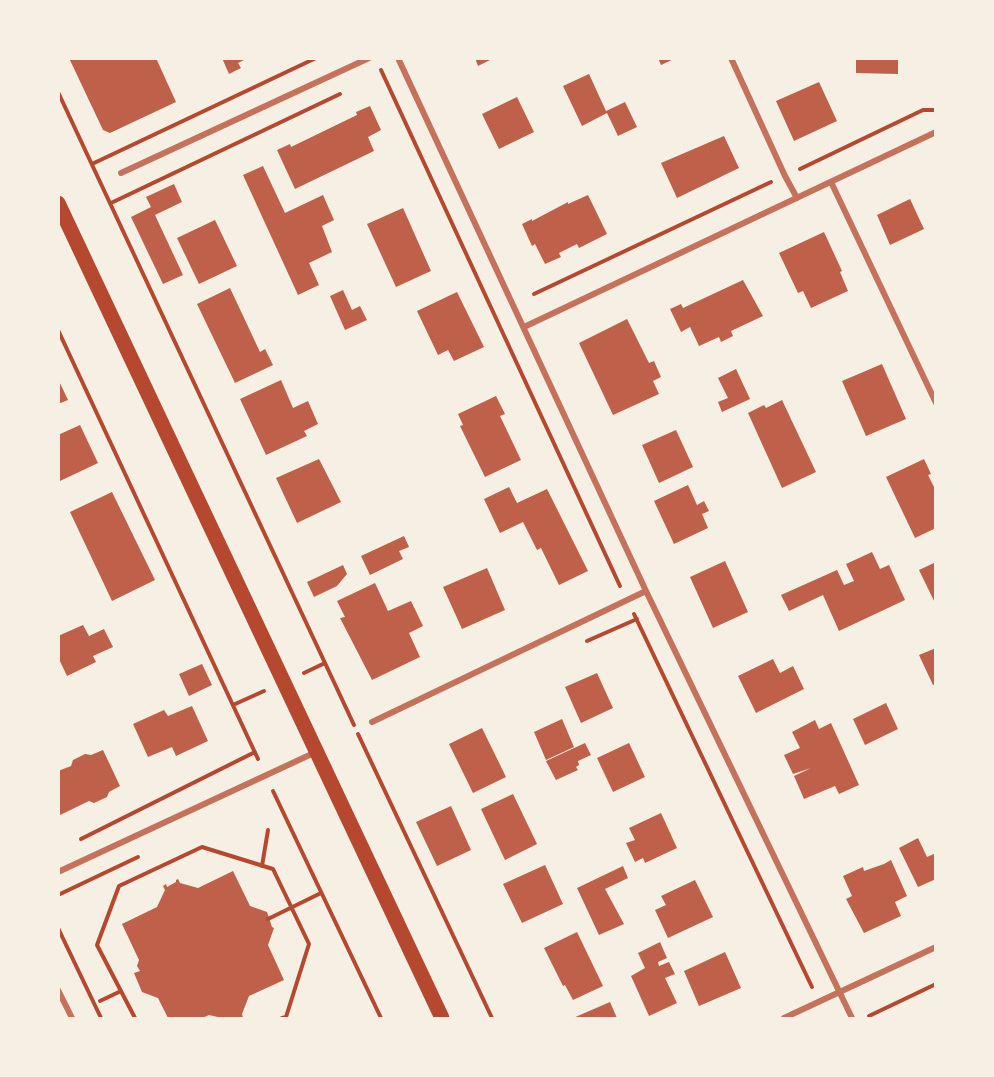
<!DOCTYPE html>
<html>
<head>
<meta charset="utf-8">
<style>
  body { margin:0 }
  #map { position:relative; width:994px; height:1077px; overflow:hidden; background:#f6efe4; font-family:"Archivo Narrow",sans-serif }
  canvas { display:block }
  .frame { position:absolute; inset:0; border:60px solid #f6efe4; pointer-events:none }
</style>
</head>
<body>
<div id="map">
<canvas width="994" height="1077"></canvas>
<div class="frame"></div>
</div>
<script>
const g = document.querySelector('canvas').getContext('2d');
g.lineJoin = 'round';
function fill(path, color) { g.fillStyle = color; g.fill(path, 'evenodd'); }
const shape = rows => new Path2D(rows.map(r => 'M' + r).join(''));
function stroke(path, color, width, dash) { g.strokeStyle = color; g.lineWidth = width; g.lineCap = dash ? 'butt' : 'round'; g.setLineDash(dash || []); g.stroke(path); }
fill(shape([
  [69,58,156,58,176,102,110,133,103,130],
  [222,58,248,58,238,63,241,68,229,74],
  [475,58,494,58,478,66],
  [658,58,676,58,661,65],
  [856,58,898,58,898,74,856,73],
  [589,74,606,111,625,102,637,127,618,136,607,113,582,126,563,86],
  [819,82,837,121,794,141,776,101],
  [517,97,534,132,499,149,482,114],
  [370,106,381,130,368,137,374,151,295,189,277,150,290,144,291,147,357,115,356,112],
  [724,136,739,168,677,198,661,163],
  [263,166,285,213,323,195,334,220,322,226,332,252,309,263,319,285,298,295,243,175],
  [174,184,182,202,155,215,183,275,163,284,131,217,151,207,146,197],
  [588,195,607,234,579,248,577,244,559,253,561,257,545,264,535,244,532,246,522,224,532,219,532,221,568,202,568,204],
  [910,199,924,229,890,245,877,215],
  [403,208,431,271,396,287,367,224],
  [215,220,237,266,199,284,177,238],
  [824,232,842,271,840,272,848,291,811,308,803,291,798,293,779,253],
  [743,280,763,316,731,331,733,336,721,342,719,337,699,346,690,327,681,332,670,309,681,304,683,308],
  [230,288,260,352,265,349,273,365,235,383,197,304],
  [343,290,352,310,360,306,367,320,345,330,330,296],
  [457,292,484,347,454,361,448,350,438,355,417,311],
  [627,319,649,363,654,361,661,377,653,381,659,394,613,415,579,343],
  [882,364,906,419,866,436,842,381],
  [736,369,750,399,722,412,718,402,728,398,718,378],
  [58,379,68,400,58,404],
  [281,380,293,408,308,401,318,424,304,431,307,436,266,455,240,399],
  [496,396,505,414,500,416,521,460,485,477,460,426,463,425,458,414],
  [782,400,816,472,782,488,748,413,764,405,766,408],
  [80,425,98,463,60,481,58,435],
  [676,430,693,467,659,483,642,445],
  [319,459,341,502,297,523,276,478],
  [924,459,931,474,928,475,936,491,936,528,915,538,886,477],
  [688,485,697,505,704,501,709,511,702,514,708,528,674,544,654,501],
  [509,487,517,503,547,489,588,571,559,585,541,548,537,550,523,522,500,533,484,499],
  [112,492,155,580,112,601,70,512],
  [404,536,409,547,399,551,403,559,370,575,361,556],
  [872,552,880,569,889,565,905,600,839,631,823,595,789,611,781,595,837,570,844,585,854,581,846,564],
  [725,561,748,612,713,628,690,577],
  [936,562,936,605,919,570],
  [343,565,347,574,337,586,314,597,307,582],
  [487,568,505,610,462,629,443,587],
  [375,583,388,611,411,601,423,626,409,633,420,657,372,680,340,618,345,617,337,601],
  [83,625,89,636,104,629,113,647,93,656,96,662,67,676,58,657,58,636],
  [936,648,936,684,933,685,919,655],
  [773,659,780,673,793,666,804,689,756,713,738,676],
  [202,664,212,685,189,696,179,674],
  [597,673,613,708,581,723,565,687],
  [886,703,898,729,865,745,853,719],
  [192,706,208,741,176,756,172,747,148,757,133,724,164,710,168,716],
  [562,719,574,747,546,760,534,732],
  [815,720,819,729,831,723,859,785,839,794,835,786,804,799,794,776,811,768,793,774,784,755,800,748,792,732],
  [482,728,506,777,473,793,449,744],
  [585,743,591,755,578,761,579,765,576,767,578,770,556,780,546,761],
  [629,743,645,777,613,792,597,758],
  [103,750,120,786,109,792,107,797,94,803,89,801,58,816,58,771,71,766,73,760,85,754,91,755],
  [513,794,537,844,505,860,481,809],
  [451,806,471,850,437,866,416,822],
  [661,813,677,848,645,863,643,858,635,862,626,843,635,840,629,828],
  [918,838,927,857,936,853,936,879,918,887,899,848],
  [891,860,907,896,895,902,901,916,864,933,846,899,852,896,843,876,863,867,864,871,884,864],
  [545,865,563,904,522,923,503,884],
  [623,866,628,878,605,889,624,924,599,935,577,888],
  [233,871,250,906,267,912,272,927,274,928,268,945,284,980,249,996,242,1014,243,1018,240,1017,222,1018,209,1015,202,1018,168,1018,158,998,142,992,134,973,140,971,137,966,139,960,122,924,157,907,165,890,163,886,166,884,167,887,176,882,176,880,178,879,180,883,198,888],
  [695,880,713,917,668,938,655,910,666,905,661,896],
  [577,932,603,986,573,1000,565,985,563,986,544,948],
  [660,942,667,958,658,962,659,966,669,962,675,974,665,978,677,1003,649,1016,631,976,645,968,638,953],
  [725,952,741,988,699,1006,684,971],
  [610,1002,617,1018,573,1018]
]), '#bf614a');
stroke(shape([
  [381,70,620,586],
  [58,92,354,725],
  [92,164,316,58],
  [800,169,923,110,936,110],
  [111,203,340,94],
  [534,294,771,182],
  [58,330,258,759],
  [634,614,812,987],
  [587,641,637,619],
  [304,673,325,663],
  [233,705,264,691],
  [358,734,492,1018],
  [273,791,381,1018],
  [81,839,255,752],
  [262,866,268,830],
  [58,895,138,857],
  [268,919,321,893],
  [58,928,101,1018],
  [100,1001,121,991],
  [869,1016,936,984],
  [135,1018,97,945,119,886,202,847,273,869,309,944,286,1017,282,1018]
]), '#b5482f', 4);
stroke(shape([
  [398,58,646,591,852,1018],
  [731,58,785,176,797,198],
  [121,173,369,58],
  [831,182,936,403],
  [524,327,936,132],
  [372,722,646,591],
  [58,872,316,752],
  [58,990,72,1018],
  [784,1018,936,947]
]), '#c5725c', 6);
stroke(shape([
  [58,203,442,1018]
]), '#b5482f', 15);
</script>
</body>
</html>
